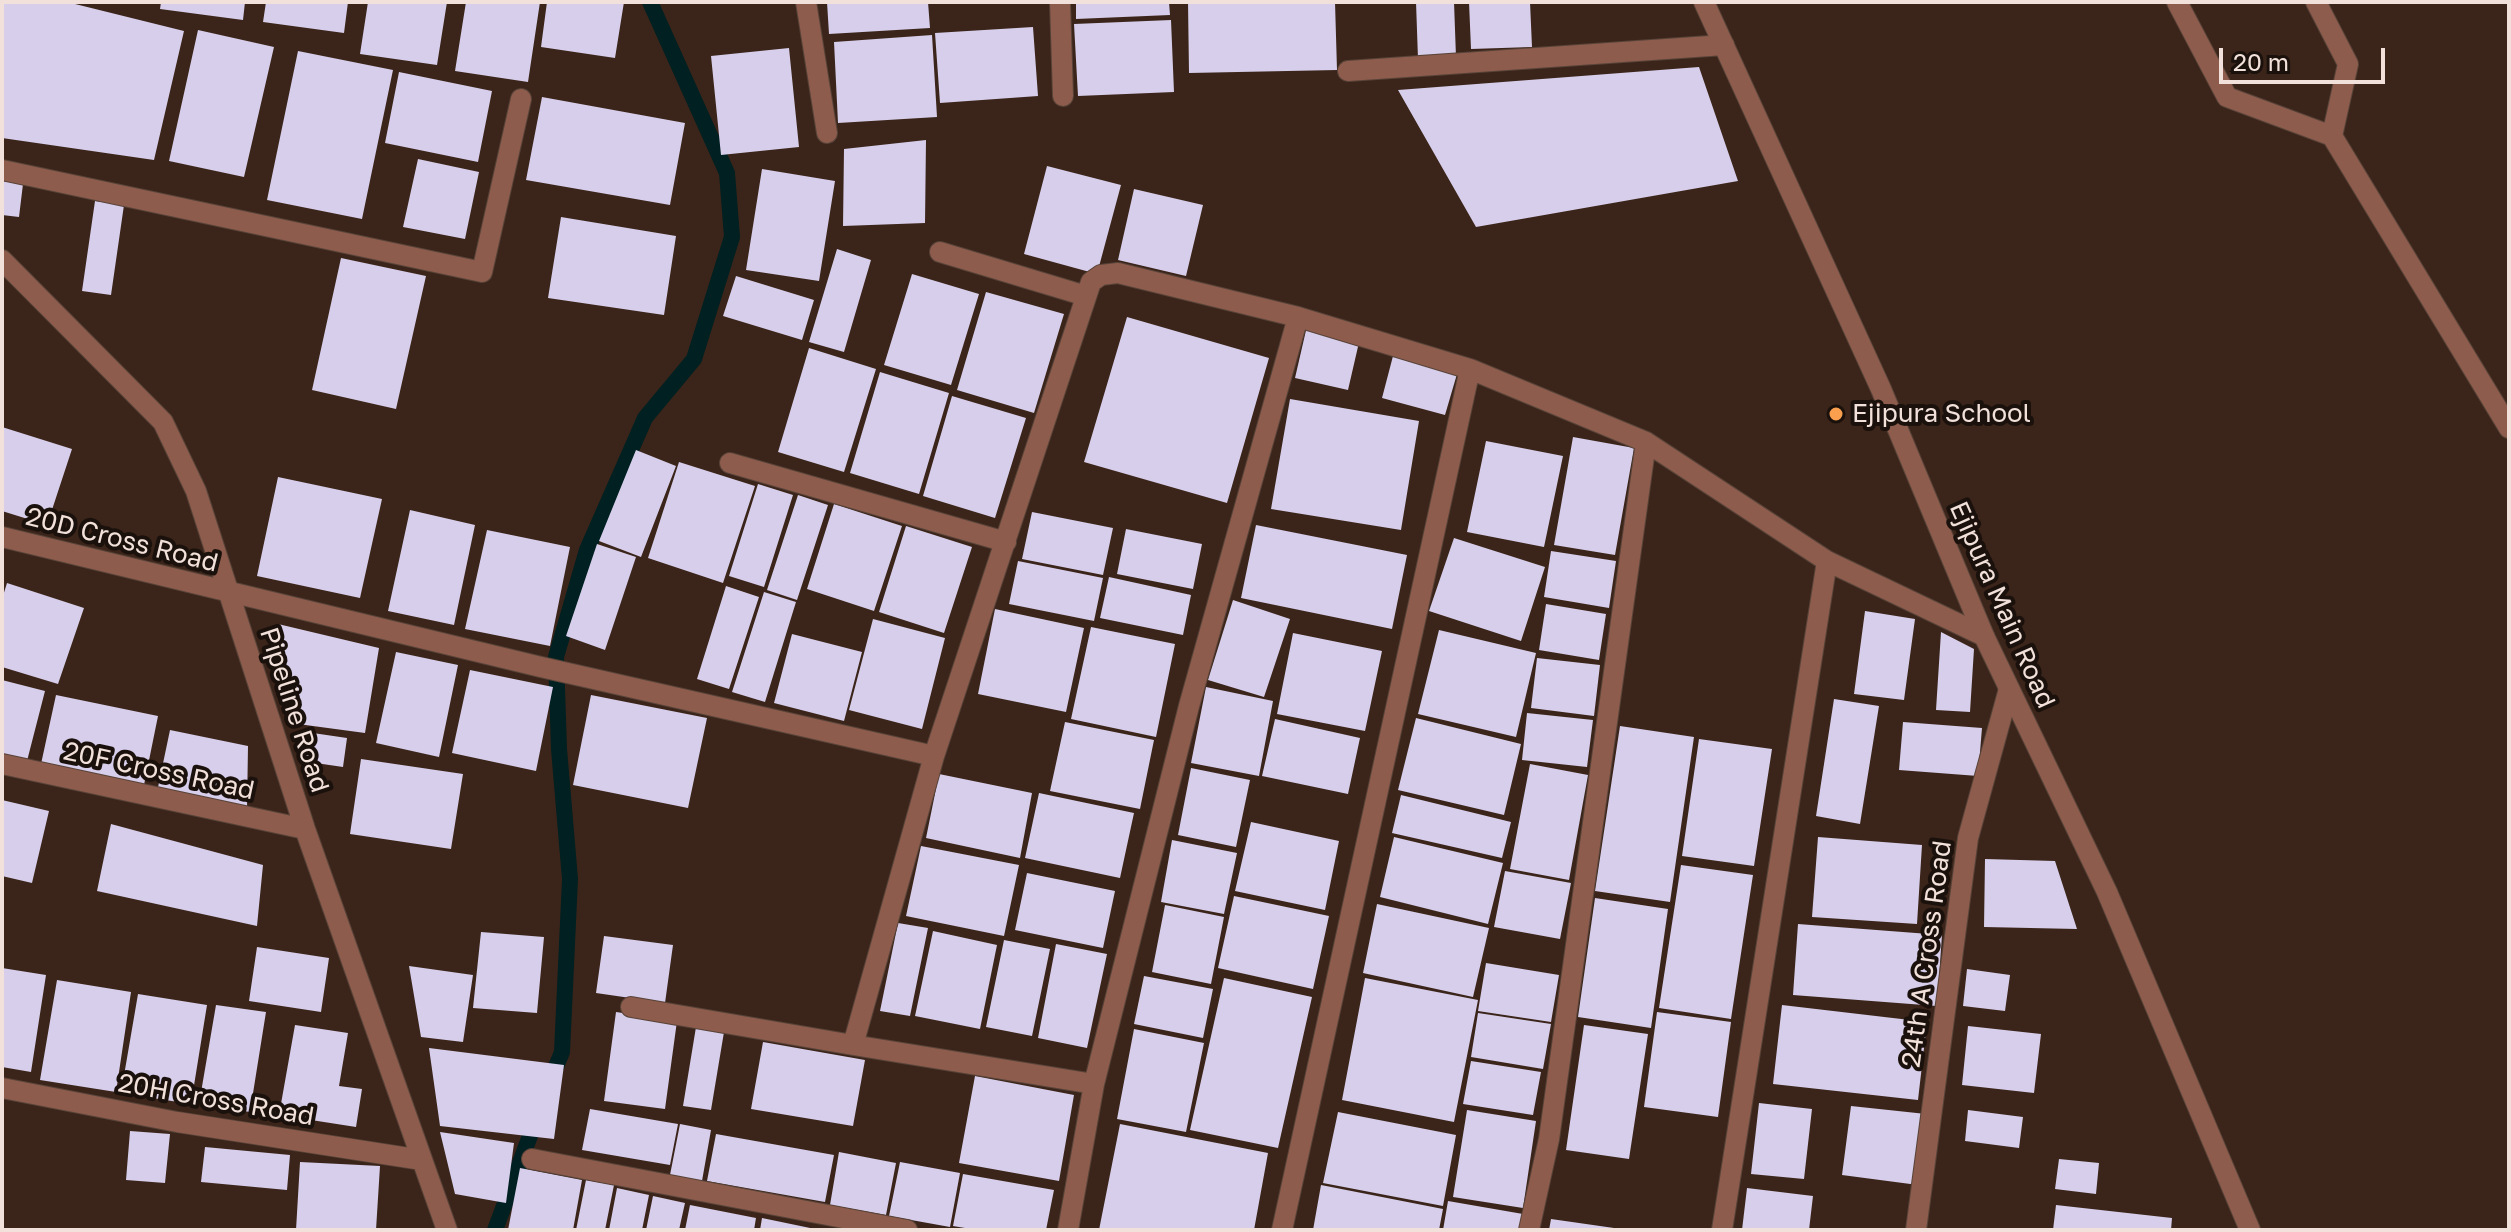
<!DOCTYPE html>
<html>
<head>
<meta charset="utf-8">
<style>
  body { margin:0 }
  #map { position:relative; width:2511px; height:1232px; overflow:hidden; background:#3b251a; font-family:"Golos Text",sans-serif }
  canvas { display:block }
  .frame { position:absolute; inset:0; border:4px solid #f1e1da; pointer-events:none }
  .scale { position:absolute; left:2219px; top:48px; width:166px; height:36px; box-sizing:border-box; border:4px solid #f1e1da; border-top:0; padding-left:10px; font-size:24px; line-height:28px; white-space:nowrap; color:#f1e1da; -webkit-text-stroke:6px #1b110c; paint-order:stroke }
</style>
</head>
<body>
<div id="map">
<canvas width="2511" height="1232"></canvas>
<div class="frame"></div>
<div class="scale">20 m</div>
</div>
<script>
const g = document.querySelector('canvas').getContext('2d');
g.lineJoin = 'round';
const shape = rows => new Path2D(rows.map(r => 'M' + r).join(''));
function stroke(path, color, width, dash) { g.strokeStyle = color; g.lineWidth = width; g.lineCap = dash ? 'butt' : 'round'; g.setLineDash(dash || []); g.stroke(path); }
function fill(path, color) { g.fillStyle = color; g.fill(path, 'evenodd'); }
function drawText(font, color, halo, rows, align = 'center') {
  g.font = font + ' "Golos Text",sans-serif'; g.lineWidth = 8; g.setLineDash([]); g.textBaseline = 'middle'; g.strokeStyle = halo; g.fillStyle = color; for (const [text, x, y, turn = 0] of rows) {
    g.save(); g.translate(x, y); g.rotate((+turn || 0) * Math.PI / 180); g.textAlign = isNaN(turn) ? turn : align; if (halo) g.strokeText(text, 0, 0); g.fillText(text, 0, 0); g.restore();
  }
}
stroke(shape([
  [549,1084,562,1052,570,879,559,749,556,657,587,550,645,418,694,359,732,237,727,173,650,2],
  [495,1230,537,1117]
]), '#002021', 16);
fill(shape([
  [2,2,67,2,184,31,154,160,2,138],
  [161,2,245,2,243,20,160,9],
  [266,2,348,2,344,33,263,22],
  [368,2,447,2,437,65,360,54],
  [466,2,540,2,528,82,455,71],
  [547,2,624,2,615,58,541,47],
  [827,2,928,2,930,28,829,34],
  [1076,2,1169,2,1170,15,1076,19],
  [1188,2,1335,2,1337,70,1189,73],
  [1416,2,1454,2,1456,57,1418,59],
  [1469,2,1530,2,1532,47,1471,49],
  [1171,20,1174,92,1078,96,1074,24],
  [1033,27,1038,96,940,103,935,33],
  [198,30,274,47,244,177,169,161],
  [932,35,937,117,838,123,834,42],
  [789,48,799,147,721,155,711,56],
  [298,51,393,70,362,219,267,200],
  [1699,67,1738,181,1476,227,1398,90],
  [399,72,492,91,478,162,385,143],
  [542,97,685,123,670,205,526,180],
  [926,140,925,223,843,226,844,149],
  [418,159,479,172,465,239,403,227],
  [1047,166,1121,185,1097,274,1024,254],
  [762,169,835,181,819,281,746,270],
  [2,181,23,184,19,217,2,215],
  [1134,189,1203,205,1186,276,1118,260],
  [95,201,124,205,111,295,82,291],
  [561,217,676,236,664,315,548,298],
  [837,249,871,260,844,352,809,342],
  [341,258,426,276,396,409,312,390],
  [912,274,979,294,951,385,884,365],
  [736,276,814,300,802,340,723,316],
  [986,292,1064,314,1034,413,957,390],
  [1127,317,1269,358,1227,503,1084,462],
  [1307,326,1360,338,1348,390,1295,378],
  [809,348,876,369,844,472,778,452],
  [1393,356,1457,374,1445,415,1382,398],
  [880,372,949,393,919,494,850,473],
  [952,396,1026,418,995,518,923,496],
  [1290,399,1419,421,1401,530,1271,509],
  [2,427,72,449,47,525,2,511],
  [1573,437,1634,448,1615,555,1554,545],
  [1486,441,1563,456,1544,547,1467,532],
  [636,450,676,466,641,557,599,541],
  [679,462,755,486,723,583,648,558],
  [278,477,382,499,360,598,257,576],
  [758,484,793,495,764,587,729,576],
  [798,495,828,505,797,600,767,590],
  [834,504,902,526,874,611,807,589],
  [410,510,475,525,454,625,388,611],
  [1032,512,1113,528,1103,575,1022,559],
  [1256,525,1407,555,1392,629,1241,598],
  [906,526,972,547,944,633,879,612],
  [1126,529,1202,544,1193,589,1117,574],
  [487,530,570,547,550,646,465,629],
  [1454,538,1545,567,1521,641,1429,611],
  [597,544,636,557,605,650,566,636],
  [1551,551,1616,561,1609,608,1544,597],
  [1018,561,1103,578,1094,621,1009,604],
  [1109,577,1191,595,1183,635,1100,618],
  [7,583,84,608,58,684,2,667,2,599],
  [726,586,759,597,729,689,697,679],
  [764,592,796,602,765,702,732,692],
  [1233,600,1290,619,1264,697,1208,680],
  [1546,604,1606,614,1599,660,1539,650],
  [995,609,1084,628,1066,712,978,694],
  [1865,611,1915,619,1904,700,1854,694],
  [873,619,945,638,922,729,849,710],
  [278,624,379,648,365,733,298,724],
  [1091,627,1175,644,1156,737,1071,719],
  [1439,630,1536,653,1516,737,1418,714],
  [1941,632,1974,649,1970,712,1936,710],
  [1293,633,1382,651,1365,731,1277,714],
  [792,634,862,652,844,721,774,703],
  [396,652,458,665,439,757,376,743],
  [1537,658,1600,665,1594,716,1531,708],
  [470,670,553,687,536,771,452,753],
  [2,680,45,691,27,761,2,755],
  [1206,687,1273,701,1259,776,1191,763],
  [56,695,158,716,144,785,41,764],
  [591,695,707,718,688,808,573,785],
  [1834,699,1879,706,1860,824,1816,816],
  [1527,713,1593,720,1587,767,1522,760],
  [1416,718,1521,744,1504,815,1398,790],
  [1275,719,1360,738,1348,794,1262,776],
  [1065,722,1154,740,1140,809,1050,791],
  [1903,722,1982,728,1978,776,1899,770],
  [1620,726,1694,737,1670,902,1595,891],
  [170,730,248,746,247,809,157,792],
  [306,732,347,738,343,767,302,761],
  [1699,739,1772,749,1754,866,1682,856],
  [361,759,463,774,451,849,350,834],
  [1530,764,1588,775,1569,880,1510,869],
  [1191,768,1250,780,1236,847,1178,835],
  [939,774,1032,793,1020,858,926,838],
  [1039,793,1134,813,1120,878,1025,858],
  [1401,795,1511,822,1502,858,1392,833],
  [2,800,49,811,32,883,2,876],
  [1251,822,1339,841,1325,910,1235,891],
  [111,824,263,865,257,926,97,891],
  [1394,837,1503,863,1488,924,1380,897],
  [1818,837,1922,845,1917,924,1812,917],
  [1172,840,1237,853,1224,914,1161,902],
  [921,846,1019,865,1004,936,906,916],
  [1985,859,2055,861,2077,929,1984,927],
  [1681,865,1753,875,1731,1019,1659,1008],
  [1505,871,1571,883,1560,939,1494,927],
  [1027,873,1115,891,1103,948,1015,930],
  [1234,896,1329,916,1313,989,1218,968],
  [1595,898,1668,909,1651,1028,1578,1017],
  [1377,904,1489,928,1473,997,1363,973],
  [1165,905,1224,917,1211,984,1152,972],
  [898,923,928,928,910,1016,880,1011],
  [1798,924,1942,935,1937,1006,1793,995],
  [933,931,997,945,980,1029,915,1016],
  [481,932,544,937,537,1013,473,1008],
  [604,936,673,945,665,1003,596,993],
  [1004,940,1050,949,1032,1036,986,1027],
  [1056,944,1107,954,1087,1048,1038,1038],
  [257,947,329,958,321,1012,249,1001],
  [1486,963,1559,975,1551,1022,1478,1011],
  [409,966,473,975,463,1042,421,1037],
  [2,968,46,975,31,1072,2,1067],
  [1967,969,2010,975,2005,1011,1963,1006],
  [1144,976,1213,989,1203,1038,1134,1024],
  [1224,978,1312,997,1278,1148,1190,1130],
  [1365,978,1478,1000,1454,1122,1342,1100],
  [57,980,131,992,116,1092,40,1080],
  [138,994,207,1005,191,1104,121,1093],
  [216,1005,266,1012,250,1112,199,1104],
  [1782,1005,1927,1022,1918,1100,1773,1084],
  [616,1012,677,1021,665,1109,604,1101],
  [1657,1012,1731,1022,1718,1117,1644,1107],
  [1478,1013,1551,1024,1543,1069,1471,1057],
  [295,1025,348,1033,339,1086,362,1089,356,1127,279,1115],
  [1584,1025,1648,1034,1629,1159,1566,1150],
  [1968,1026,2041,1034,2034,1093,1962,1085],
  [696,1027,724,1032,711,1110,683,1106],
  [1134,1029,1204,1043,1186,1132,1117,1119],
  [763,1042,865,1060,853,1126,751,1109],
  [429,1048,564,1065,554,1139,440,1126],
  [1471,1061,1541,1072,1533,1115,1463,1104],
  [975,1076,1074,1095,1059,1181,959,1163],
  [1759,1103,1812,1109,1804,1179,1751,1174],
  [1851,1106,1926,1114,1918,1185,1842,1175],
  [590,1109,678,1124,670,1165,582,1150],
  [1467,1110,1536,1121,1523,1208,1453,1197],
  [1968,1110,2023,1117,2019,1148,1965,1141],
  [1338,1112,1456,1135,1443,1206,1323,1183],
  [680,1124,711,1130,702,1181,670,1175],
  [1120,1124,1268,1153,1254,1230,1099,1230],
  [130,1131,170,1134,165,1183,126,1180],
  [440,1132,514,1143,506,1203,455,1194],
  [716,1134,834,1155,825,1202,707,1181],
  [205,1147,290,1155,287,1190,201,1182],
  [839,1152,896,1163,886,1215,830,1205],
  [2059,1159,2099,1163,2096,1194,2055,1189],
  [300,1162,380,1166,376,1230,296,1230],
  [900,1162,960,1173,950,1227,889,1216],
  [520,1168,582,1180,573,1230,508,1230],
  [963,1174,1054,1190,1046,1230,977,1230,953,1226],
  [586,1180,614,1185,605,1230,576,1230],
  [1321,1185,1443,1209,1439,1230,1313,1230],
  [617,1188,649,1195,642,1230,609,1230],
  [1747,1188,1813,1196,1809,1230,1742,1230],
  [653,1196,685,1203,679,1230,646,1230],
  [1448,1201,1523,1214,1520,1230,1443,1230],
  [690,1205,756,1218,754,1230,685,1230],
  [2056,1205,2172,1218,2171,1230,2053,1230],
  [762,1218,815,1229,815,1230,760,1230],
  [1551,1219,1614,1228,1613,1230,1549,1230]
]), '#d6ceea');
const service = shape([
  [2177,2,2227,97,2332,136,2348,64,2316,2],
  [2332,136,2509,428]
]);
const minor = shape([
  [806,2,827,133],
  [1060,2,1063,96],
  [1348,71,1724,45],
  [2,170,482,272,521,99],
  [940,252,1086,296],
  [2,260,163,422,196,491,305,829,447,1230],
  [730,463,1006,542],
  [2,537,541,667,934,756],
  [2,764,305,829],
  [631,1007,853,1045],
  [1094,1084,853,1045,934,756,1091,282,1101,275,1118,273,1298,317,1470,369,1646,442,1827,561,1984,636],
  [2,1088,177,1122,422,1160],
  [532,1159,907,1230],
  [1068,1230,1094,1084,1189,706,1298,317],
  [1282,1230,1470,369],
  [1529,1230,1549,1139,1646,442],
  [1722,1230,1827,561],
  [1916,1230,1968,838,2009,689]
]);
const tertiary = shape([
  [1704,2,1881,389,1984,636,2107,892,2250,1230]
]);
stroke(service, '#584339', 22);
stroke(minor, '#584339', 22);
stroke(tertiary, '#584339', 22);
stroke(service, '#8d5c4c', 20);
stroke(minor, '#8d5c4c', 20);
stroke(tertiary, '#8d5c4c', 20);
for (const [x, y, r, color] of [
  [1836,414,8,"#fa9f4e"]
]) { const dot = new Path2D(); dot.arc(x, y, r, 0, 2 * Math.PI); g.fillStyle = color; g.fill(dot); stroke(dot, '#1b110c', 3); }
drawText('26px', '#f1e1da', '#1b110c', [
  ["Ejipura School",1852,414]
], 'left');
drawText('26px', '#f1e1da', '#1b110c', [
  ["20D Cross Road",122,540,14],
  ["Ejipura Main Road",2002,605,66],
  ["Pipeline Road",294,710,72],
  ["20F Cross Road",159,771,12],
  ["24th A Cross Road",1927,954,-82],
  ["20H Cross Road",216,1100,10]
]);
</script>
</body>
</html>
